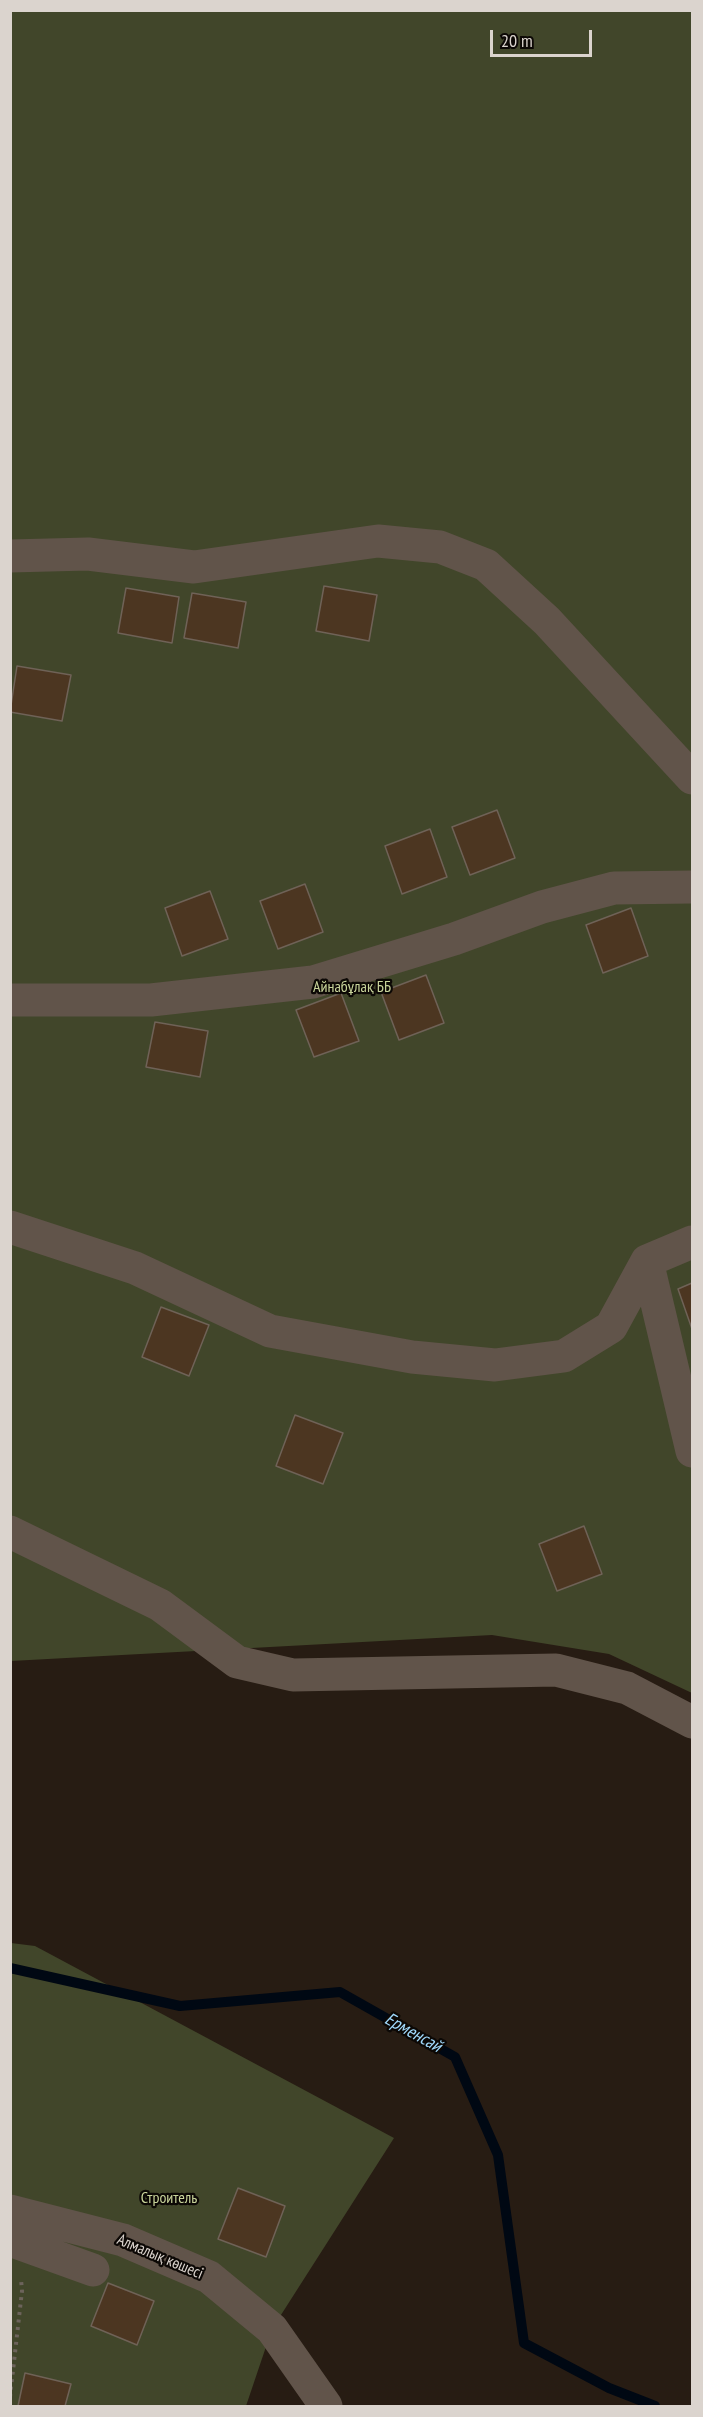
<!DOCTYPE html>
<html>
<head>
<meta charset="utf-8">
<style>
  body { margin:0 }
  #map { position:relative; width:703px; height:2417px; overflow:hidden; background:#271c13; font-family:"PT Sans Narrow",sans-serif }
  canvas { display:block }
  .frame { position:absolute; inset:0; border:12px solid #dbd4ce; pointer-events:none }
  .scale { position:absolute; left:490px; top:30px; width:102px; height:27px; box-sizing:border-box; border:3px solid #dbd4ce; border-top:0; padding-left:8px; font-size:18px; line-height:21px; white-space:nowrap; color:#dbd4ce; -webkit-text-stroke:4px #0c0805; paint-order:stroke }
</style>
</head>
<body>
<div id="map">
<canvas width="703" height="2417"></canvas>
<div class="frame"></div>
<div class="scale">20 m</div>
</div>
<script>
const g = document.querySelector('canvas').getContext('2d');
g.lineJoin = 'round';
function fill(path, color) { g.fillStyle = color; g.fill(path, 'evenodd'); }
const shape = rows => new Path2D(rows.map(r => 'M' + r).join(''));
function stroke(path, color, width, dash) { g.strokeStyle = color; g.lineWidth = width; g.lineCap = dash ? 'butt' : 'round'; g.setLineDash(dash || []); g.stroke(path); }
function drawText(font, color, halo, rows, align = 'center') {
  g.font = font + ' "PT Sans Narrow",sans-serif'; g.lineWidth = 4.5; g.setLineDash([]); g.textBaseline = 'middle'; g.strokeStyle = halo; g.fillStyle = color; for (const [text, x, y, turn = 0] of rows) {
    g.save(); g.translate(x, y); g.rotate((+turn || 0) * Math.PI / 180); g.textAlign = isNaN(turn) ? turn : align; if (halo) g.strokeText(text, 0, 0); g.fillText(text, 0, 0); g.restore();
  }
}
fill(shape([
  [11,11,692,11,692,1693,609,1654,492,1635,11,1661],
  [11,1943,35,1946,394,2138,272,2329,246,2406,11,2406]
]), '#41462a');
stroke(shape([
  [10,1968,180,2006,340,1992,455,2057,498,2155,524,2343,609,2388,655,2406]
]), '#000813', 10);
const building = shape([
  [324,586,377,595,369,641,316,631,324,586],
  [126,588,179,597,172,643,118,633,126,588],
  [192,593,246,602,238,648,184,638,192,593],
  [17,666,71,675,62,721,10,712,17,666],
  [497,810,515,858,470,875,452,827,497,810],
  [430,829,447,877,402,894,385,846,430,829],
  [305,884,323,932,278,949,260,901,305,884],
  [210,891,228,939,182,956,165,908,210,891],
  [631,908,648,956,603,973,586,925,631,908],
  [426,975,444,1023,399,1040,381,992,426,975],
  [341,993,359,1041,314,1057,296,1010,341,993],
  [155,1022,208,1031,200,1077,146,1067,155,1022],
  [692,1283,692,1329,678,1289,692,1283],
  [161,1307,209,1325,189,1376,142,1357,161,1307],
  [295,1415,343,1433,323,1484,276,1466,295,1415],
  [584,1526,602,1574,557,1591,539,1544,584,1526],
  [238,2188,285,2206,266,2257,218,2239,238,2188],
  [108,2283,154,2301,137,2345,91,2326,108,2283],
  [25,2373,71,2384,65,2406,18,2406,25,2373]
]);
fill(building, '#4c3621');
stroke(building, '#6f6257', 1.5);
stroke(shape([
  [10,2397,22,2291,21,2279]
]), '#6c635b', 4, [3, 4.5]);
stroke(shape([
  [10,556,88,554,194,567,378,541,440,547,486,565,547,621,692,778],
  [10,1000,151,1000,313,982,454,939,542,907,614,888,692,887],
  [10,1227,135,1268,270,1331,412,1357,495,1365,564,1356,611,1327,647,1261,692,1242],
  [647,1261,692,1451],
  [10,1532,160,1605,237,1662,293,1675,556,1670,627,1688,692,1722],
  [10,2211,123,2240,209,2277,272,2329,326,2406],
  [10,2230,18,2243,93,2270]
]), '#61544a', 33);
drawText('16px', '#c9d49b', '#0c0805', [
  ["Айнабұлақ ББ",352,987],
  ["Строитель",169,2198]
]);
drawText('16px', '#dbd4ce', '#0c0805', [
  ["Алмалық көшесі",160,2257,23]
]);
drawText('italic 18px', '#a1dafd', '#0c0805', [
  ["Ерменсай",413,2033,29]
]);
</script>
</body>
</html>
